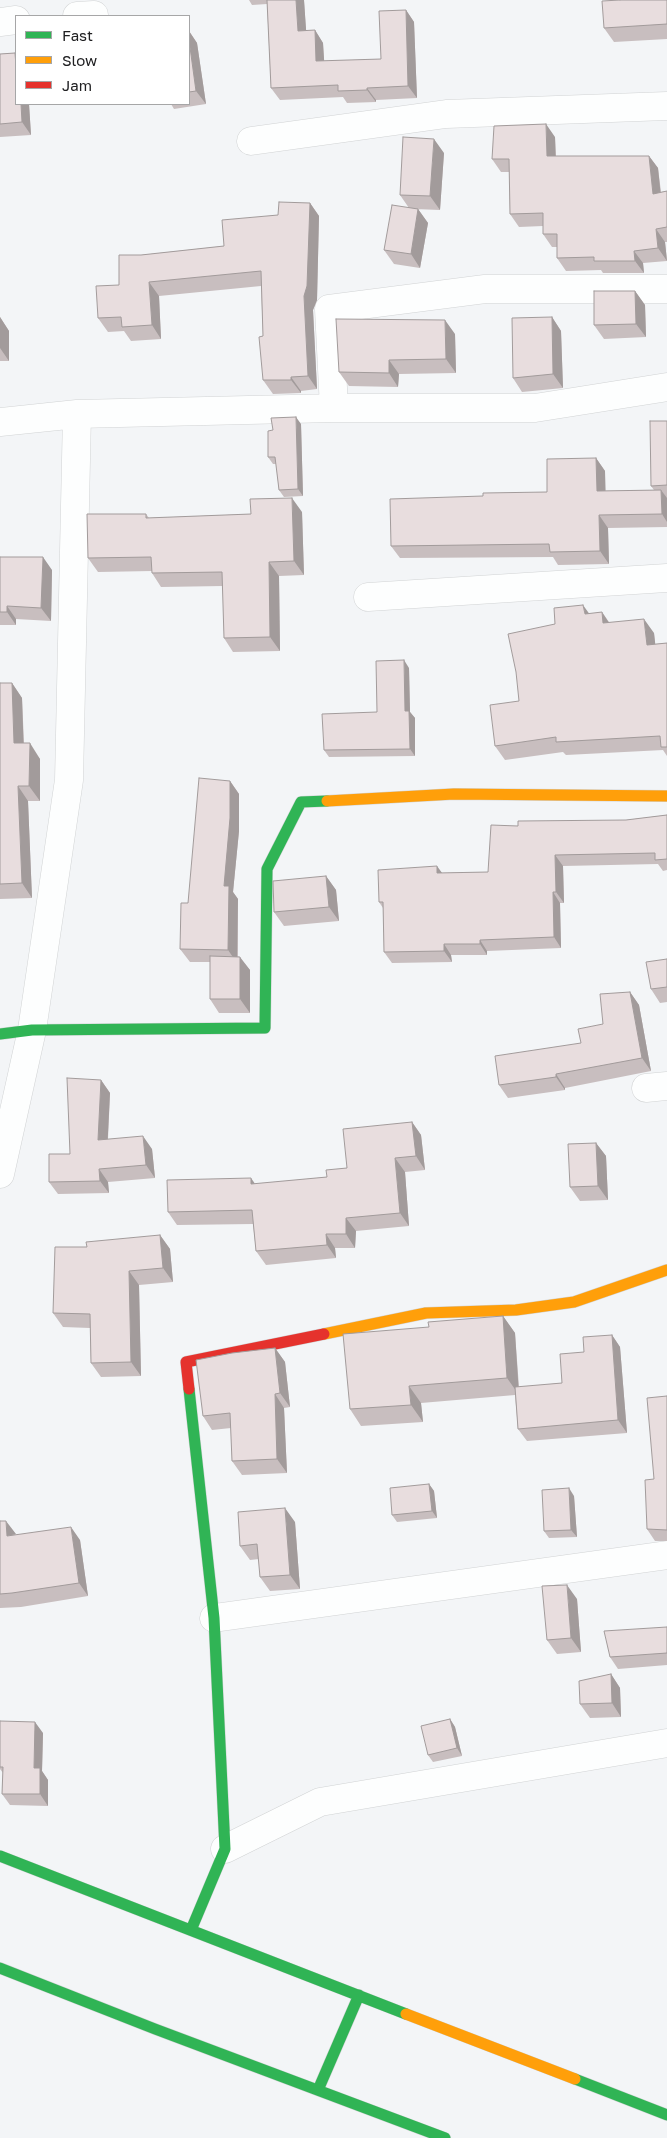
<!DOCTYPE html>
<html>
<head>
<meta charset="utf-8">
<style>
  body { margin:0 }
  #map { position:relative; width:667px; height:2138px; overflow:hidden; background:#f3f5f7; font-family:"Golos Text",sans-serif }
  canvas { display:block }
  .legend { position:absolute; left:15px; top:15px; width:175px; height:90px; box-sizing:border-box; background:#fff; border:1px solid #a6a6a7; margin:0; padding:6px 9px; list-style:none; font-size:15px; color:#202022 }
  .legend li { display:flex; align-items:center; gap:10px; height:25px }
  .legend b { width:25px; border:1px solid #a6a6a7 }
</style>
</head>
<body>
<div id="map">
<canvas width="667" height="2138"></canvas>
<ul class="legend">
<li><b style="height:6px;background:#30b455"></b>Fast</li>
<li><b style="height:6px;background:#ff9f0a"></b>Slow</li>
<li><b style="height:6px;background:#e5322d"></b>Jam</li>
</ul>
</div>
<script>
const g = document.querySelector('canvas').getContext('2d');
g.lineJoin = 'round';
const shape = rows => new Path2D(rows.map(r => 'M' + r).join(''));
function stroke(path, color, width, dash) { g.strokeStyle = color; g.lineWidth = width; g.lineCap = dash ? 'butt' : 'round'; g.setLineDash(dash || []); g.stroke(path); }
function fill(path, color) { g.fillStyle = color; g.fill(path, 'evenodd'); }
const street = shape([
  [77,16,94,15],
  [0,22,16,20],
  [251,141,446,114,667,106],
  [334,408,329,309,485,289,667,289],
  [0,422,77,414,334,408,535,408,667,387],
  [368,597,667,578],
  [646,1088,667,1086],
  [0,1174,32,1030,69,780,77,414],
  [214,1618,667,1555],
  [225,1849,320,1802,667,1743]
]);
const fast = shape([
  [0,1034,32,1030,265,1028,267,869,301,802,327,801],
  [189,1389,214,1618,225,1849,191,1930],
  [0,1856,406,2014],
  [0,1968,155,2029,445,2138],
  [575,2079,667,2115],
  [318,2090,359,1995]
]);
const slow = shape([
  [327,801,454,794,667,796],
  [324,1334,426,1313,516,1310,574,1302,667,1270],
  [406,2014,575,2079]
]);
const jam = shape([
  [189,1389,186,1362,324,1334]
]);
stroke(street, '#d1d3d4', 29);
stroke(fast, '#d1d3d4', 12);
stroke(slow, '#d1d3d4', 12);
stroke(jam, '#d1d3d4', 12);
stroke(street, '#fdfefe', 28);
stroke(fast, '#30b455', 11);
stroke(slow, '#ff9f0a', 11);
stroke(jam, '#e5322d', 11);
fill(shape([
  [249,0,304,0,306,31,315,30,323,43,324,61,381,59,406,10,414,22,417,98,376,100,376,102,347,103,343,97,280,100,271,88,267,4,252,5],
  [667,0,667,39,614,42,604,28],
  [189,31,197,43,206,104,174,109,171,104,189,104],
  [15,53,16,54,16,104,29,104,31,135,0,137,0,54],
  [555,137,556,156,649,156,658,168,661,192,667,191,667,242,665,242,667,261,643,263,644,273,603,273,601,270,566,271,557,258,557,247,552,247,543,234,543,226,519,227,510,214,509,172,501,172,492,159],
  [444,153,440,210,415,209,418,209,428,223,420,268,394,264,384,250,409,208,400,195],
  [310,203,319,216,317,300,313,310,317,389,301,391,301,393,273,394,263,380,263,336,261,286,159,296,161,339,131,341,124,331,108,332,98,318,119,285,141,255,224,246,278,215],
  [635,291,645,305,646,337,604,339,594,325],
  [0,317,9,331,9,361,0,361],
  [552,317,561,331,563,388,522,392,513,378],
  [455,334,456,373,399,374,398,387,349,386,339,372],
  [667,421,667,527,608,528,609,564,558,565,553,557,400,558,391,546,483,496,547,492,596,458,605,471,605,491,654,490,651,486],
  [301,424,303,496,284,497,279,490,276,464,273,464,268,457],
  [302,512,304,575,279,576,280,651,233,652,224,638,223,586,161,587,152,573,152,571,98,572,88,558,146,514,149,518],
  [0,557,52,570,51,621,16,619,16,625,0,625],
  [602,612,609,622,654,633,655,644,667,643,667,756,663,750,566,755,563,752,505,760,495,746,519,701,555,624,589,614],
  [409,668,410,712,415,718,415,756,329,757,324,750,377,712],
  [0,683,12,683,22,698,24,743,40,759,40,801,28,801,32,898,0,899],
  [230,781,239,794,239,831,233,892,238,899,238,956,250,970,250,1013,219,1013,210,999,210,962,190,962,180,949,188,903],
  [667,815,667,870,663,871,658,864,563,866,564,903,560,903,561,948,487,951,487,955,451,955,452,962,392,963,384,952,383,908,379,902,442,873,488,872,518,826,626,820],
  [326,876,336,890,339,921,284,926,274,912],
  [667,959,667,1002,660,1003,651,989],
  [630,992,639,1005,651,1071,565,1088,565,1090,508,1098,499,1085,581,1043,603,1024],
  [101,1080,110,1093,108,1139,152,1149,155,1178,108,1182,109,1193,58,1194,49,1182,70,1154],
  [412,1122,421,1135,425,1170,405,1172,409,1226,356,1231,355,1248,335,1248,336,1258,266,1265,256,1251,253,1224,177,1225,168,1212,255,1184,327,1177,347,1168],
  [596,1143,606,1156,608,1200,580,1201,570,1187],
  [160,1235,170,1249,173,1282,139,1285,141,1376,101,1377,91,1363,90,1328,63,1327,53,1313,87,1247],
  [503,1316,515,1333,519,1387,562,1383,584,1352,612,1335,620,1347,627,1433,527,1441,518,1429,515,1395,421,1403,423,1422,361,1426,350,1409,429,1327],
  [275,1348,285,1362,290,1407,284,1408,287,1473,242,1475,232,1461,231,1428,212,1430,203,1416],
  [667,1396,667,1541,655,1541,647,1529],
  [429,1484,434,1491,437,1518,397,1522,392,1515],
  [574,1496,577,1537,549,1538,544,1531],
  [0,1521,16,1535,80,1540,88,1596,21,1607,0,1608],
  [295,1522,300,1589,270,1591,260,1577,259,1559,250,1560,240,1546],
  [577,1599,581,1652,557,1654,547,1640],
  [667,1627,667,1665,618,1669,610,1657],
  [611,1674,620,1688,621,1717,590,1718,580,1704],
  [450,1719,455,1727,462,1756,433,1762,428,1755],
  [0,1721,43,1733,42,1771,48,1780,48,1806,10,1805,2,1794,3,1773,0,1769]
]), '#c8bebf');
fill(shape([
  [296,0,304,0,307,43,298,31],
  [406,10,414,22,417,98,408,86],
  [315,30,323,43,325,74,316,61],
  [189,31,197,43,206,104,196,91,189,40],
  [367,88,376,100,376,102,367,90],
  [21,104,29,104,31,135,22,122],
  [546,124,555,137,556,169,547,156],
  [434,139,444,153,440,210,430,196],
  [649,156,658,168,662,207,653,194],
  [310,203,319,216,317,300,313,310,317,389,308,376,304,296],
  [418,209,428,223,420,268,411,254],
  [656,229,665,242,667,261,658,248],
  [634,251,643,263,644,273,635,261],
  [149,282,159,296,161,339,152,325],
  [635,291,645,305,646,337,636,324],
  [0,317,9,331,9,361,0,348],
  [552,317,561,331,563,388,553,374],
  [445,320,455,334,456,373,446,359],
  [389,360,399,374,398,387,389,373],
  [291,377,301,391,301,393,291,380],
  [296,417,301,424,303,496,298,489],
  [596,458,605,471,606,504,597,491],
  [661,490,667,498,667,522,662,514],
  [292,498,302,512,304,575,294,561],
  [599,515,608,528,609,564,600,551],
  [43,557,52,570,51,621,41,608],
  [269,562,279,576,280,651,270,637],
  [583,605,593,619,585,614],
  [7,606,16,619,16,625,7,612],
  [602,612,611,626,603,623],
  [644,619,654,633,657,659,647,645],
  [404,660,409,668,410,712,415,718,415,756,410,749,405,711],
  [12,683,22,698,24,758,14,743],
  [30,743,40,759,40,801,29,786],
  [230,781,239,794,239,831,233,892,238,899,237,963,228,950,224,886],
  [18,786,28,801,32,898,22,883],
  [555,855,563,866,564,903,556,892],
  [437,866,445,877,437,873],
  [326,876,336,890,339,921,329,907],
  [553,892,560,903,561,948,554,937],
  [480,940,487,951,487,955,480,944],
  [444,944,451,955,452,962,444,951],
  [240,957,250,970,250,1013,240,999],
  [630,992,639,1005,651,1071,642,1058],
  [556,1074,565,1088,565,1090,556,1077],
  [101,1080,110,1093,107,1153,98,1140],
  [412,1122,421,1135,425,1170,416,1156],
  [143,1136,152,1149,155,1178,146,1165],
  [596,1143,606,1156,608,1200,598,1186],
  [395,1158,405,1172,409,1226,400,1213],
  [99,1169,108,1182,109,1193,100,1181],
  [251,1178,260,1191,251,1184],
  [346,1218,356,1231,355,1248,346,1234],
  [326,1234,335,1248,336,1258,327,1245],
  [160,1235,170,1249,173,1282,163,1268],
  [129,1271,139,1285,141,1376,131,1362],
  [503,1316,515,1333,519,1395,507,1378],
  [612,1335,620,1347,627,1433,618,1420],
  [275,1348,285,1362,290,1407,280,1393],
  [409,1386,421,1403,423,1422,411,1405],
  [275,1394,284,1408,287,1473,277,1459],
  [429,1484,434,1491,437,1518,432,1511],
  [569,1488,574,1496,577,1537,571,1530],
  [285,1508,295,1522,300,1589,290,1575],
  [6,1521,16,1534,7,1536],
  [71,1527,80,1540,88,1596,79,1583],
  [567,1585,577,1599,581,1652,571,1638],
  [611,1674,620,1688,621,1717,612,1703],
  [450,1719,455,1727,462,1756,457,1748],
  [35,1722,43,1733,42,1771,48,1780,48,1806,40,1794,34,1768]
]), '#a29b9b');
const building = shape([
  [267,0,296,0,298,31,315,30,316,61,381,59,379,11,406,10,408,86,367,88,367,90,338,91,338,85,271,88,267,0],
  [620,0,667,0,667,24,604,28,602,1,620,0],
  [189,40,196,91,189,92,189,40],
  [15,53,16,66,16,104,21,104,22,122,0,124,0,54,15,53],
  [546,124,547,156,649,156,653,194,667,191,667,227,656,229,658,248,634,251,635,261,594,261,594,257,557,258,557,234,543,234,543,213,510,214,509,159,492,159,494,126,546,124],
  [403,137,434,139,430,196,400,195,403,137],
  [279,202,310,203,307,286,304,296,308,376,291,377,291,380,263,380,259,337,263,336,261,271,149,282,152,325,122,327,121,317,98,318,96,286,119,285,119,255,141,255,224,246,222,220,278,215,279,202],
  [392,205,418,209,411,254,384,250,392,205],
  [594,291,635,291,636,324,594,325,594,291],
  [552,317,553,374,513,378,512,318,552,317],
  [336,319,445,320,446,359,389,360,389,373,339,372,336,319],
  [296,417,298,489,279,490,275,457,268,457,268,431,273,430,271,418,296,417],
  [650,421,667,421,667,485,651,486,650,421],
  [596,458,597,491,661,490,662,514,599,515,600,551,550,552,549,544,391,546,390,499,483,496,483,493,547,492,547,459,596,458],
  [292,498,294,561,269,562,270,637,224,638,222,572,152,573,151,557,88,558,87,514,146,514,146,518,251,514,250,499,292,498],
  [0,557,43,557,41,608,7,606,7,612,0,612,0,557],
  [583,605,585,614,602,612,603,623,644,619,647,645,667,643,667,747,661,747,660,736,556,742,556,737,495,746,490,705,519,701,516,672,508,634,555,624,554,608,583,605],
  [404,660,405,711,409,711,410,749,324,750,322,714,377,712,376,661,404,660],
  [0,683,12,683,14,743,30,743,29,786,18,786,22,883,0,884,0,683],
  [199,778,230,781,230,818,224,886,229,886,228,950,180,949,181,903,188,903,199,778],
  [667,815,667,859,655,860,655,853,555,855,556,892,553,892,554,937,480,940,480,944,444,944,444,951,384,952,383,902,379,902,378,870,437,866,437,873,488,872,491,825,518,826,518,821,626,820,667,815],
  [326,876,329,907,274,912,273,881,326,876],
  [210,956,240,957,240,999,210,999,210,956],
  [667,959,667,987,651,989,646,962,667,959],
  [630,992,642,1058,556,1074,556,1077,499,1085,495,1056,581,1043,578,1029,603,1024,600,994,630,992],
  [67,1078,101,1080,98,1140,143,1136,146,1165,99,1169,100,1181,49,1182,49,1154,70,1154,67,1078],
  [412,1122,416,1156,395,1158,400,1213,346,1218,346,1234,326,1234,327,1245,256,1251,252,1210,168,1212,167,1180,251,1178,251,1184,327,1177,326,1170,347,1168,343,1129,412,1122],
  [596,1143,598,1186,570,1187,568,1144,596,1143],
  [160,1235,163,1268,129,1271,131,1362,91,1363,90,1314,53,1313,55,1247,87,1247,86,1242,160,1235],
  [503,1316,507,1378,409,1386,411,1405,350,1409,343,1334,429,1327,428,1322,503,1316],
  [612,1335,618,1420,518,1429,515,1387,562,1383,560,1354,584,1352,583,1337,612,1335],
  [275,1348,280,1393,275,1394,277,1459,232,1461,230,1413,203,1416,196,1360,232,1353,275,1348],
  [667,1396,667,1530,647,1529,645,1480,654,1479,647,1398,667,1396],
  [429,1484,432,1511,392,1515,390,1488,429,1484],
  [569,1488,571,1530,544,1531,542,1490,569,1488],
  [285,1508,290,1575,260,1577,257,1544,240,1546,238,1512,285,1508],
  [0,1521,6,1521,7,1536,71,1527,79,1583,12,1593,0,1594,0,1521],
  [567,1585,571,1638,547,1640,542,1586,567,1585],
  [667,1627,667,1653,610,1657,604,1631,667,1627],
  [611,1674,612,1703,580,1704,579,1681,611,1674],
  [450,1719,457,1748,428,1755,421,1726,450,1719],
  [0,1721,35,1722,34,1768,40,1768,40,1794,2,1794,3,1767,0,1767,0,1721]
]);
fill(building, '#e8ddde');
stroke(building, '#a29b9b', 1);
</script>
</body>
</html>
